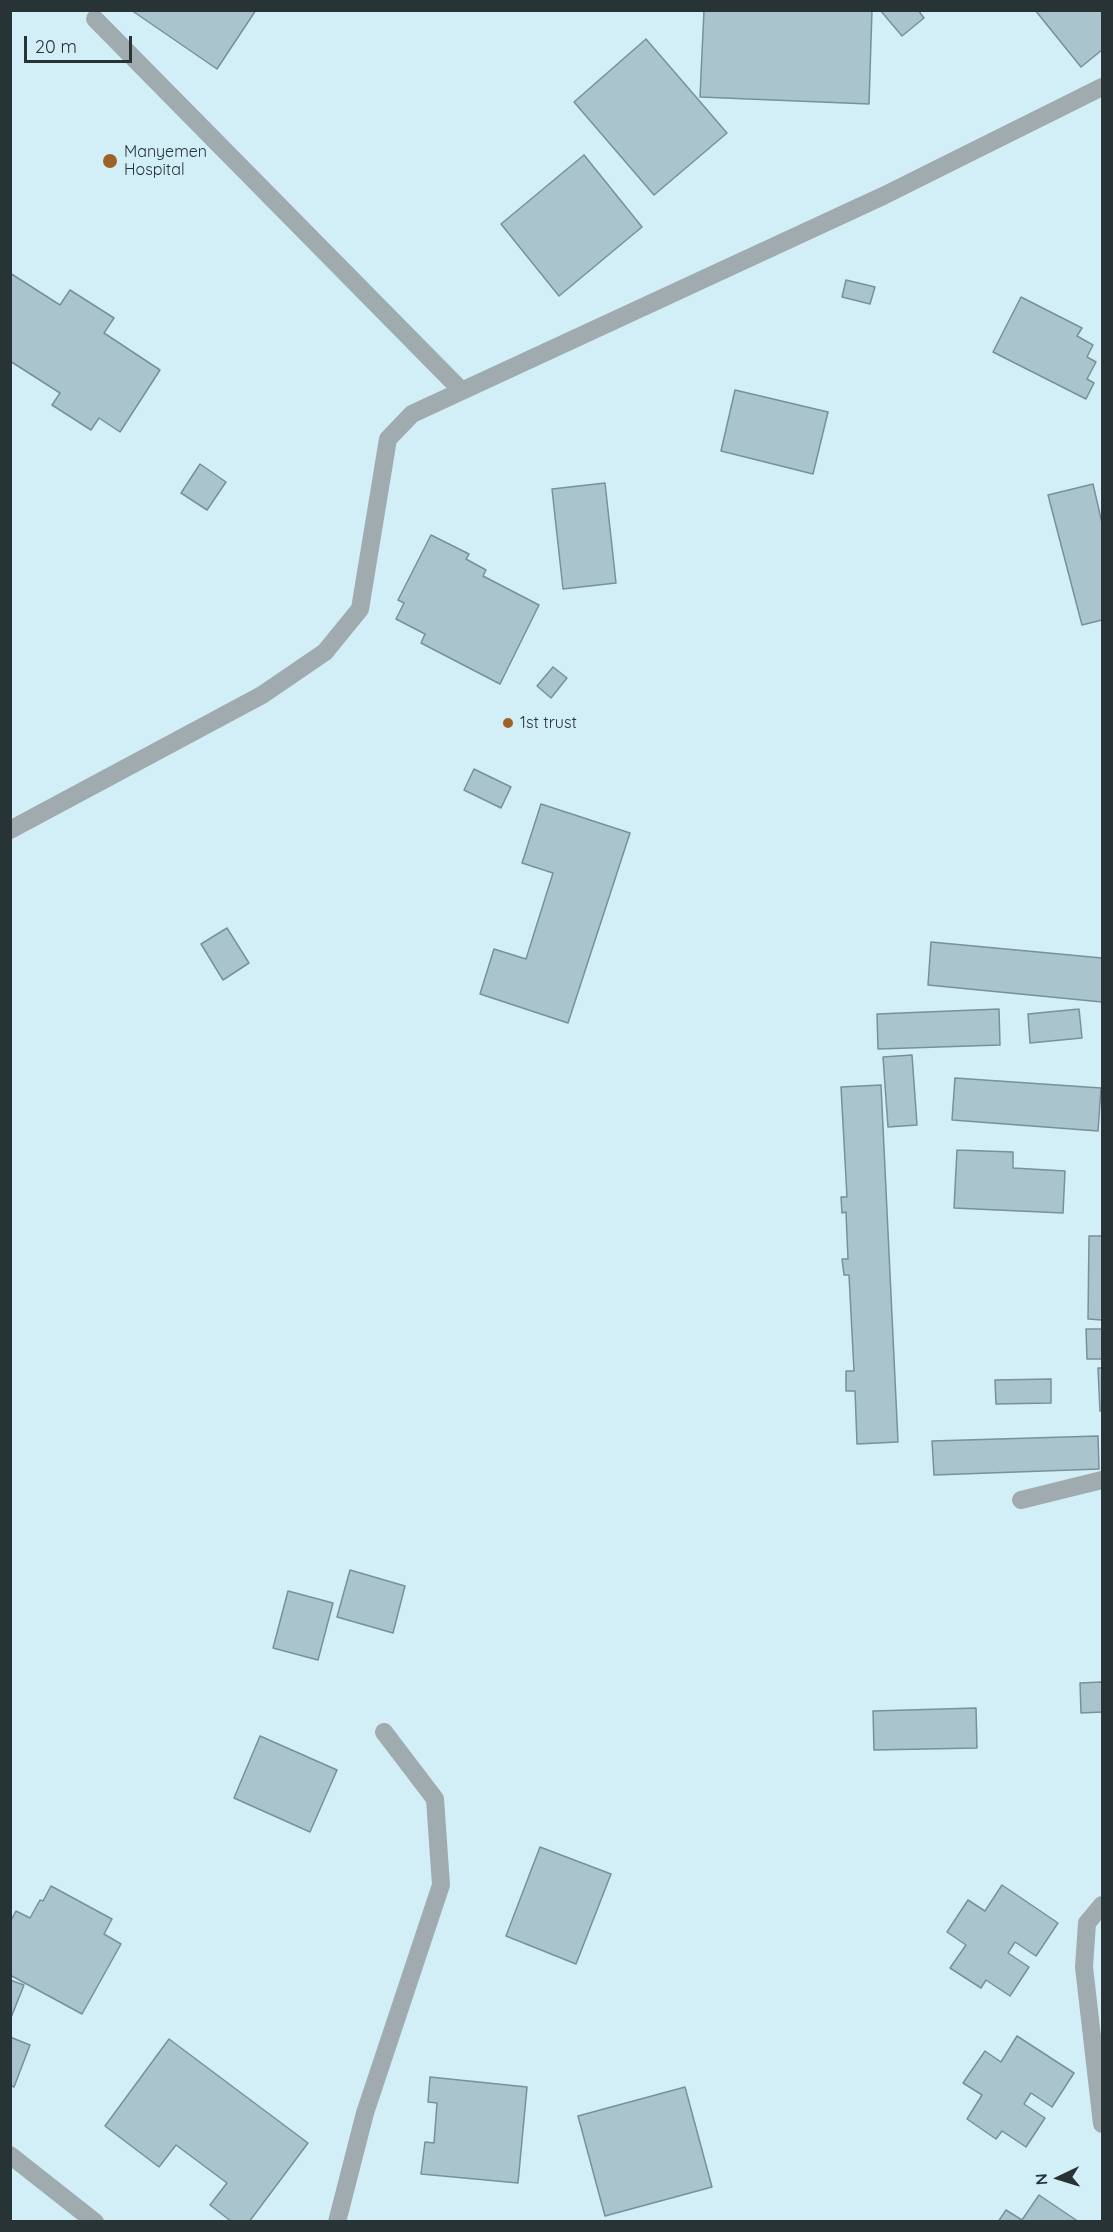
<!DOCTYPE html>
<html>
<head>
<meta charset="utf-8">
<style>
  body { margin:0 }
  #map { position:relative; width:1113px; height:2232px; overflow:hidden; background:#d2eff8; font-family:Quicksand,sans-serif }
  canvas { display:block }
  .frame { position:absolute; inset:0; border:12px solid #283336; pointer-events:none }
  .north { position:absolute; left:1029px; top:2148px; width:60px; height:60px; -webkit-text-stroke:4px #d2eff8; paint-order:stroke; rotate:266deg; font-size:16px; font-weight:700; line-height:24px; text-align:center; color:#283336 }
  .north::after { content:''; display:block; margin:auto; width:21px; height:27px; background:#283336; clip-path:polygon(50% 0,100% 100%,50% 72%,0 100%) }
  .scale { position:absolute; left:24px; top:36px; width:108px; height:27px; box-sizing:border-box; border:3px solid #283336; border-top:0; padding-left:8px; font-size:18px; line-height:21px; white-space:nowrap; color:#283336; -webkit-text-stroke:4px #d2eff8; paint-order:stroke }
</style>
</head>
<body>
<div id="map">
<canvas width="1113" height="2232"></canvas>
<div class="frame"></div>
<div class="north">N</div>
<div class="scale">20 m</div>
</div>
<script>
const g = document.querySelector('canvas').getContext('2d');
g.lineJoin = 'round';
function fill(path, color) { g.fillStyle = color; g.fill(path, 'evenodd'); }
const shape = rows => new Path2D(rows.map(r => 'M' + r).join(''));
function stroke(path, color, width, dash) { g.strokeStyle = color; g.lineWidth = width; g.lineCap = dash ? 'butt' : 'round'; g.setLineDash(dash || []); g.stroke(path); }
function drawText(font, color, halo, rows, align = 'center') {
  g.font = font + ' Quicksand,sans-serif'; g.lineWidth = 4.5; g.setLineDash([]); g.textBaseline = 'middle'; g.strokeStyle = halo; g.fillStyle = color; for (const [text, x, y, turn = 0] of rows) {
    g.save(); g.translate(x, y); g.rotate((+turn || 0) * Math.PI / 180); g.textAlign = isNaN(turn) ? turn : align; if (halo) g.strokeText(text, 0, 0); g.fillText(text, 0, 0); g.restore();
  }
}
const building = shape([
  [131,10,256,10,217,69,131,10],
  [704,10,872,10,869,104,700,97,704,10],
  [880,10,918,10,924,18,902,36,880,10],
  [1035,10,1102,10,1102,50,1081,67,1035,10],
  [646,39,727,133,654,195,574,102,646,39],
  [584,155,642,227,559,296,501,224,584,155],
  [10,273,60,305,70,290,114,318,104,333,160,370,120,432,99,418,91,430,52,405,60,393,10,361,10,273],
  [846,280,875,287,870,304,842,297,846,280],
  [1021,297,1082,328,1077,336,1093,345,1087,357,1096,362,1087,379,1094,383,1086,399,993,352,1021,297],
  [735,390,828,412,813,474,721,451,735,390],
  [200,464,226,482,207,510,181,493,200,464],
  [605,483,616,583,563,589,552,489,605,483],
  [1093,484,1102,523,1102,620,1082,625,1048,495,1093,484],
  [431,535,469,554,466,559,486,570,483,576,539,605,500,684,421,643,425,634,396,619,404,603,398,600,431,535],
  [553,667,567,678,551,698,537,686,553,667],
  [474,769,511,787,501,808,464,790,474,769],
  [541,804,630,833,568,1023,480,994,494,949,526,959,553,873,522,863,541,804],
  [227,928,249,963,223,980,201,944,227,928],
  [931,942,1102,958,1102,1002,928,985,931,942],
  [999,1009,1000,1045,878,1049,877,1014,999,1009],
  [1079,1009,1082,1038,1030,1043,1028,1014,1079,1009],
  [912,1055,917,1125,888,1127,883,1057,912,1055],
  [955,1078,1101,1088,1098,1131,952,1120,955,1078],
  [881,1085,898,1442,857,1444,855,1391,846,1391,846,1371,854,1371,849,1275,844,1275,842,1259,848,1259,846,1212,842,1213,841,1197,847,1197,841,1087,881,1085],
  [957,1150,1013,1152,1013,1168,1065,1171,1063,1213,954,1208,957,1150],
  [1089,1236,1102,1236,1102,1320,1088,1319,1089,1236],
  [1086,1329,1102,1329,1102,1359,1087,1359,1086,1329],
  [1098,1368,1102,1368,1102,1411,1100,1411,1098,1368],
  [1051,1379,1051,1403,996,1404,995,1380,1051,1379],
  [1098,1436,1099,1469,934,1475,932,1441,1098,1436],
  [350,1570,405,1586,393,1633,337,1617,350,1570],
  [288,1591,333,1603,318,1660,273,1648,288,1591],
  [1102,1682,1102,1712,1081,1713,1080,1683,1102,1682],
  [976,1708,977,1748,874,1750,873,1711,976,1708],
  [260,1736,337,1770,310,1832,234,1798,260,1736],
  [540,1847,611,1874,576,1964,506,1936,540,1847],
  [1002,1885,1058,1923,1036,1956,1015,1942,1008,1953,1029,1967,1010,1996,986,1980,981,1988,950,1968,966,1945,947,1932,968,1900,985,1911,1002,1885],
  [51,1886,112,1919,104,1934,121,1944,82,2014,10,1975,10,1922,16,1911,30,1918,40,1900,43,1901,51,1886],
  [10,1980,24,1985,10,2020,10,1980],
  [1017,2036,1074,2073,1052,2107,1031,2093,1024,2104,1045,2118,1026,2147,1002,2131,996,2139,967,2119,982,2095,963,2083,985,2051,1001,2062,1017,2036],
  [10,2037,30,2045,14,2087,10,2085,10,2037],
  [169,2039,308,2143,249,2222,232,2222,210,2205,227,2183,176,2145,159,2167,105,2126,169,2039],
  [430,2077,527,2087,518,2183,421,2174,425,2142,434,2143,437,2103,428,2102,430,2077],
  [685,2087,712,2187,605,2216,578,2116,685,2087],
  [1039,2195,1079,2222,998,2222,1006,2210,1022,2220,1039,2195]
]);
fill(building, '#a9c4cd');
stroke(building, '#779199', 1.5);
stroke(shape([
  [95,19,462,391],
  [10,830,262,695,325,652,360,609,388,439,412,414,883,196,1102,87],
  [1021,1500,1102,1480],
  [1102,1905,1087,1923,1084,1967,1102,2124],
  [10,2155,95,2222],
  [337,2222,365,2113,441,1885,435,1799,384,1732]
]), '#9fabae', 18);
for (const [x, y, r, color] of [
  [110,161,8,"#9f6226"],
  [508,723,6,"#9f6226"]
]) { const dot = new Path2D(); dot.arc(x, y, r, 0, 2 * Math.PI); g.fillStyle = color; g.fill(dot); stroke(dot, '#d2eff8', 2); }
drawText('16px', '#283336', '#d2eff8', [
  ["Manyemen",124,152],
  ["Hospital",124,170],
  ["1st trust",520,723]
], 'left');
</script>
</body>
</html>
